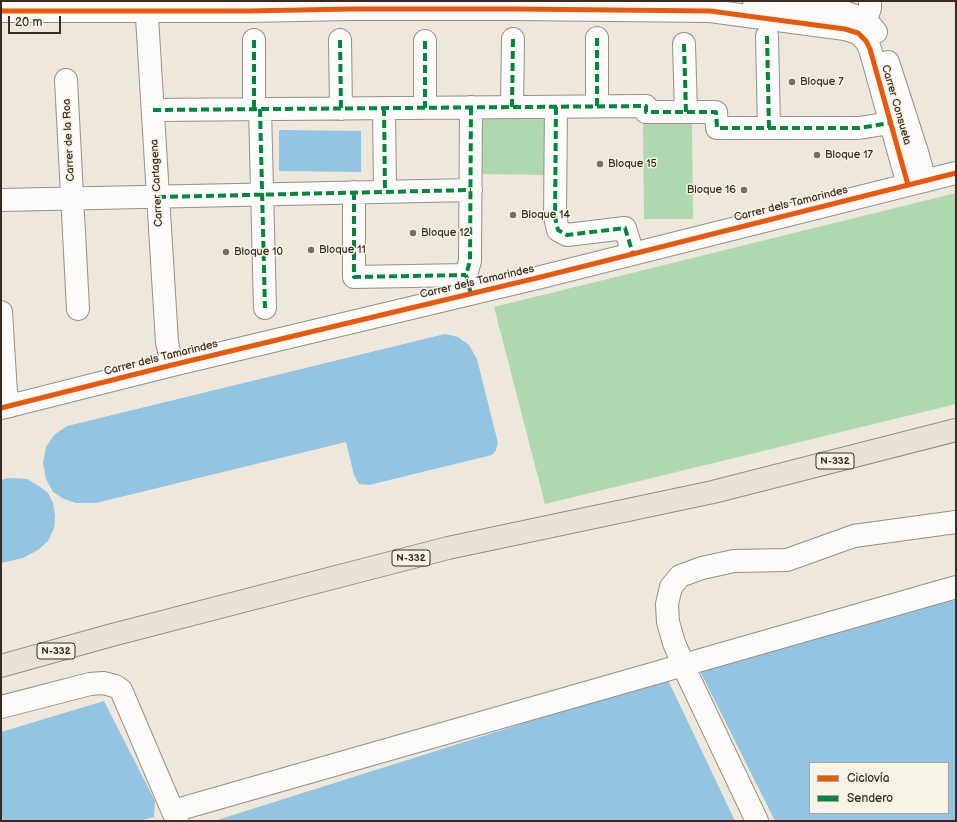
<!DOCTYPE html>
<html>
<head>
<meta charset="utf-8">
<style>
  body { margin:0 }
  #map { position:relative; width:957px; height:822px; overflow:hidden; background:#ede7dc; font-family:"Balsamiq Sans",sans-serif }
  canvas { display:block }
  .frame { position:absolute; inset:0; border:2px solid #3b2a1e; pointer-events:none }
  .legend { position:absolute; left:809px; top:762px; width:140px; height:52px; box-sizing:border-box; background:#f7f3e8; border:1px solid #aca397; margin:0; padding:5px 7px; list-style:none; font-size:12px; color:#3b2a1e }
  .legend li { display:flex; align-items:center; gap:8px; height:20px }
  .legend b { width:20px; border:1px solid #aca397 }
  .scale { position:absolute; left:8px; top:16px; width:53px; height:18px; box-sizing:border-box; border:2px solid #3b2a1e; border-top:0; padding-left:5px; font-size:12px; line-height:14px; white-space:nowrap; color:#3b2a1e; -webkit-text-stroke:3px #f7f3e8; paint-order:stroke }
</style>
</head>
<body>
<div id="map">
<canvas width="957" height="822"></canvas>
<div class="frame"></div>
<ul class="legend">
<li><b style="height:5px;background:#e8590c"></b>Ciclovía</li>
<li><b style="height:5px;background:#00873e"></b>Sendero</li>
</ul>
<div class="scale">20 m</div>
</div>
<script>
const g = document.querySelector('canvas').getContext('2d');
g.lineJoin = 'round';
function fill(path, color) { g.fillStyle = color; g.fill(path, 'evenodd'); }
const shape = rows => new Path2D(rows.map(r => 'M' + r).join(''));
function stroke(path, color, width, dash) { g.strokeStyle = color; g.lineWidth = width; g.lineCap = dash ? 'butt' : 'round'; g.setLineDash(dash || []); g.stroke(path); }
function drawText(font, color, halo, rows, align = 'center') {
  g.font = font + ' "Balsamiq Sans",sans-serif'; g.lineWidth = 3; g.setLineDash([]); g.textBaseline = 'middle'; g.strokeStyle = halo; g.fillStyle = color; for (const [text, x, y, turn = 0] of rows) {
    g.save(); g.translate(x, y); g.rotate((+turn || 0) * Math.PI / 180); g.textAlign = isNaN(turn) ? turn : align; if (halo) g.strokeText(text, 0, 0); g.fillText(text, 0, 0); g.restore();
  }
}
fill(shape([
  [481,116,548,116,547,175,481,174],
  [643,124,692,124,693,219,644,219],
  [956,193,956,404,545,504,494,307]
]), '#afd8af');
fill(shape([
  [279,130,361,131,361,172,279,171],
  [445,334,458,337,469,345,477,359,498,443,496,450,492,455,369,485,359,484,354,475,346,442,96,503,76,503,64,499,53,492,46,479,43,463,46,447,54,435,67,426],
  [9,478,27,479,39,486,48,493,53,503,55,516,54,528,48,541,38,550,23,558,1,563,1,480],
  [956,589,956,821,775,821,696,663],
  [810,763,948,763,948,813,810,813],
  [667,678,735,821,214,821],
  [104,701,155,801,154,817,139,821,1,821,1,732]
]), '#93c5e2');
const minor = shape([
  [146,1,167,342,172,365],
  [754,1,847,13,866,20,876,32],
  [1,11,248,11,351,9,514,9,710,11,845,29,858,33,866,41,870,49,908,185],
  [859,32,866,20,870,8,870,1],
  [767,36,769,128],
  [254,40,254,109],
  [340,40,341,109],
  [425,41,425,108],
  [684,44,686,112],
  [888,62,917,152,925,181],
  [66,80,78,309],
  [597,106,597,38],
  [512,107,513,39],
  [556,107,555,217,558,230,567,235,625,228,633,254],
  [384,108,385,192],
  [260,109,265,308],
  [153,110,646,106,646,112,716,112,717,128,859,128,890,123],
  [354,192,354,277,466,275],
  [1,200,471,190],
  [469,289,466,275,470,261,471,107],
  [1,312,6,393,10,406],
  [1,408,172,365,541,277,956,173],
  [1,707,90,684,103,683,115,686,121,690,177,821],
  [173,811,956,587],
  [757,821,689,678,674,643,668,622,667,604,671,587,680,576,702,568,734,561,787,560,854,536,956,522]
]);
const highway = shape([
  [1,666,112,635,448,548,713,492,956,430]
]);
stroke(minor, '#959088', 24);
stroke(highway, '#959088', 24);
stroke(minor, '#fcfbfa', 22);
stroke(highway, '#e7e2d5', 22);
stroke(shape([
  [767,36,769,128],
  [254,40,254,109],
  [340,40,341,109],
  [425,41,425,108],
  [684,44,686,112],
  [597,106,597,38],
  [512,107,513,39],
  [556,107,555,217,558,230,567,235,625,228,633,254],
  [384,108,385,192],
  [260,109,265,308],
  [153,110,646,106,646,112,716,112,717,128,859,128,890,123],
  [354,192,354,277,466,275],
  [158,197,471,190],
  [471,294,466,275,470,261,471,107]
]), '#00873e', 4, [8, 4]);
stroke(shape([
  [1,11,248,11,351,9,514,9,710,11,845,29,858,33,866,41,870,49,908,185],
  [1,408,172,365,541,277,956,173]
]), '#e8590c', 5);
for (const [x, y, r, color] of [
  [792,82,4,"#796c60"],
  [817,155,4,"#796c60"],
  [600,164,4,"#796c60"],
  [744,190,4,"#796c60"],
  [513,215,4,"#796c60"],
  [413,233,4,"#796c60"],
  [311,250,4,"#796c60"],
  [226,252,4,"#796c60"]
]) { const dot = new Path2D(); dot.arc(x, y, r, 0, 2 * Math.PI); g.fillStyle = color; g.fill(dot); stroke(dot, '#f7f3e8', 1.5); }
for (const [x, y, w] of [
  [835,461,38],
  [411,558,38],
  [56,651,38]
]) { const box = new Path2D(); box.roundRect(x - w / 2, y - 8, w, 16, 3); g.fillStyle = '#f7f3e8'; g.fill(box); stroke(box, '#3b2a1e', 1); }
drawText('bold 10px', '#3b2a1e', null, [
  ["N-332",835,461],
  ["N-332",411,558],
  ["N-332",56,651]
]);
drawText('11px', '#3b2a1e', '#f7f3e8', [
  ["Bloque 7",800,82],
  ["Bloque 17",825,155],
  ["Bloque 15",608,164],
  ["Bloque 16",736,190,"right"],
  ["Bloque 14",521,215],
  ["Bloque 12",421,233],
  ["Bloque 11",319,250],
  ["Bloque 10",234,252]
], 'left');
drawText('11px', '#3b2a1e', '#f7f3e8', [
  ["Carrer Consueta",896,105,74],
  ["Carrer de la Roa",69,140,-93],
  ["Carrer Cartagena",157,183,-93],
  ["Carrer dels Tamarindes",791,204,-14],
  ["Carrer dels Tamarindes",477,282,-13],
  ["Carrer dels Tamarindes",161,358,-14]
]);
</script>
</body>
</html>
